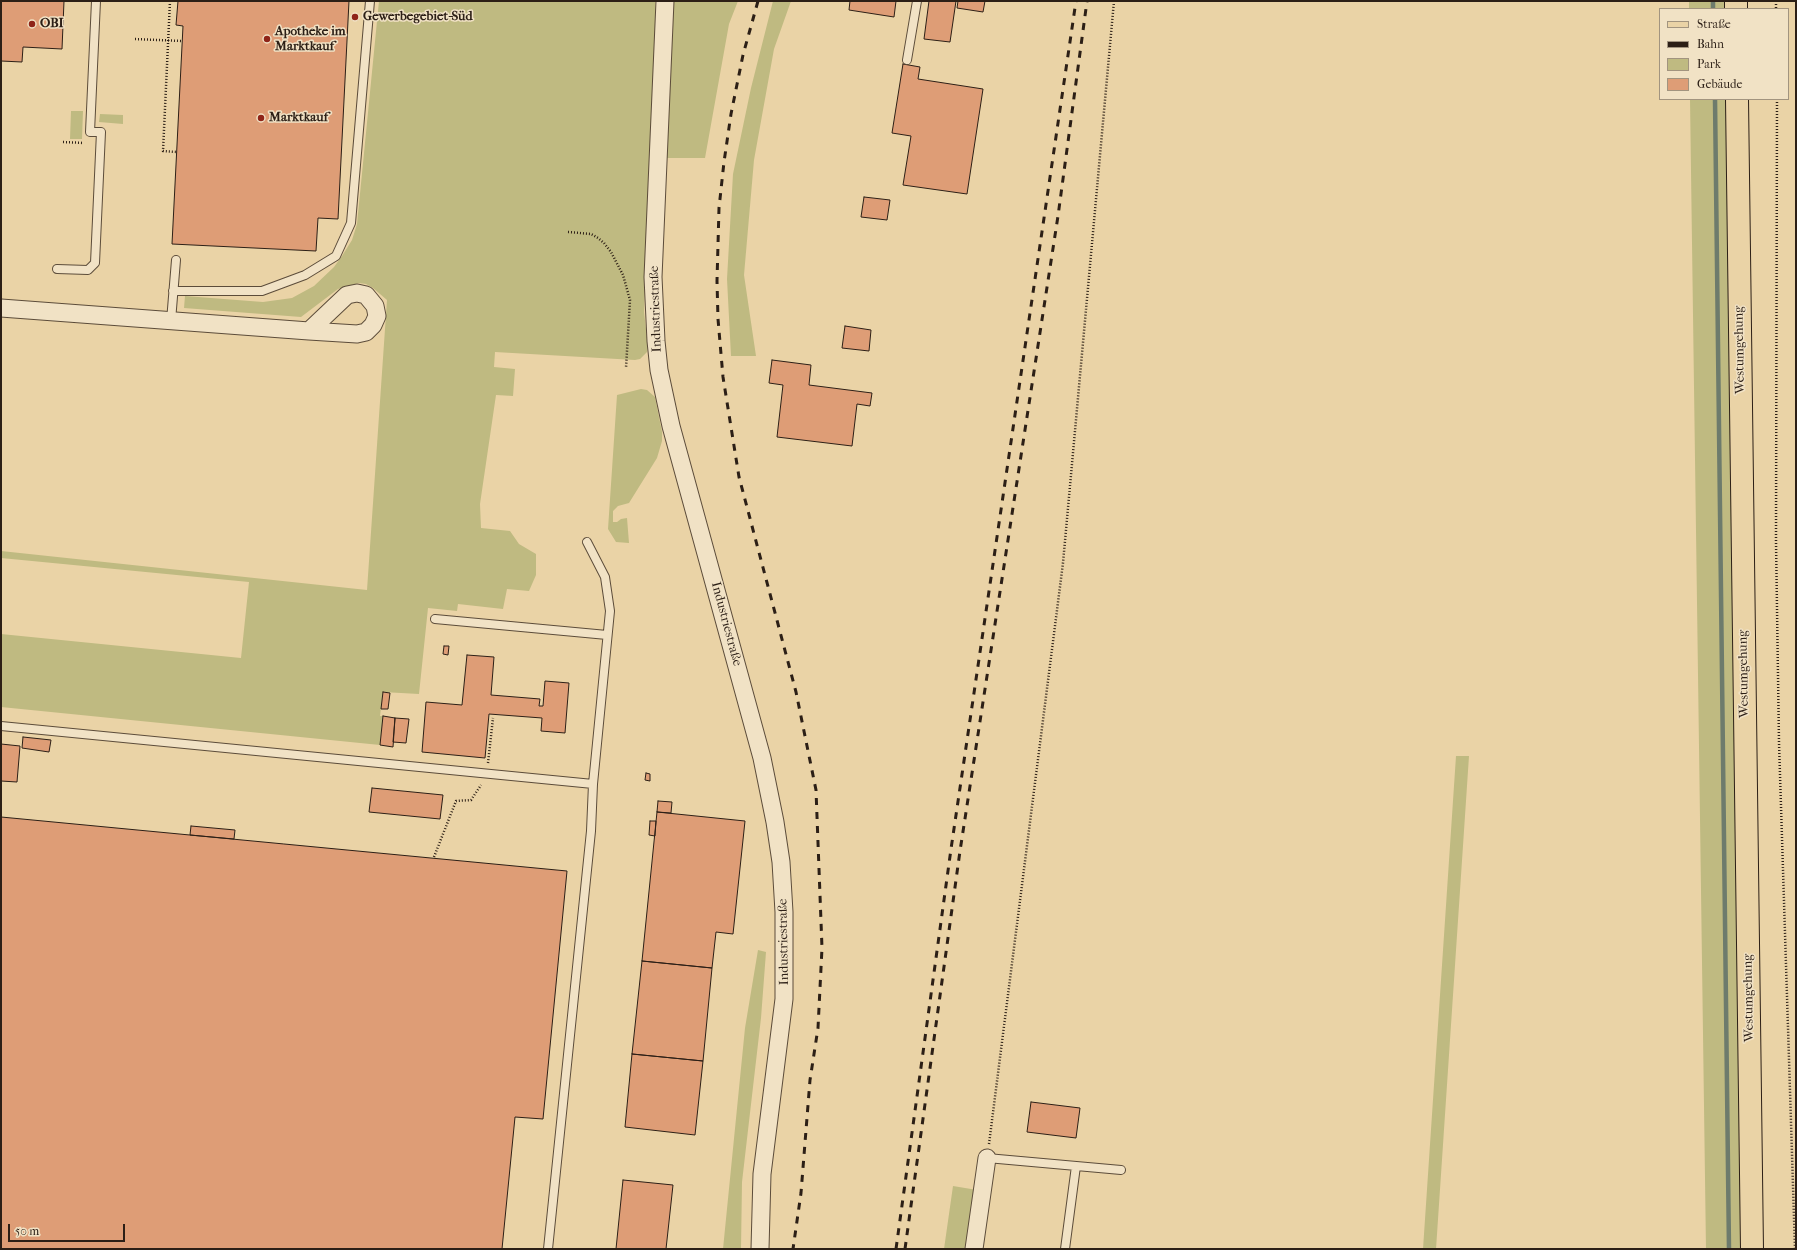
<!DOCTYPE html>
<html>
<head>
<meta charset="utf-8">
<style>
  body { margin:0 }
  #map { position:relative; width:1797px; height:1250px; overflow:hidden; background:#ead3a6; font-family:"IM FELL French Canon",serif }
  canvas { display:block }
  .frame { position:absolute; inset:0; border:2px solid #2c1f16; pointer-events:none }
  .legend { position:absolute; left:1659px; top:8px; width:130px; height:92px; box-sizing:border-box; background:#f1e2c5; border:1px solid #a2947f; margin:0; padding:5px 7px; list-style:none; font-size:12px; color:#2c1f16 }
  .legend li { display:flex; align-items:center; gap:8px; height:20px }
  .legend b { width:20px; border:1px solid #a2947f }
  .scale { position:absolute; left:8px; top:1224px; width:117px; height:18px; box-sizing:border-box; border:2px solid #2c1f16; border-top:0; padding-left:5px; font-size:12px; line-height:14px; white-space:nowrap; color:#2c1f16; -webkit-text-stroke:3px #f1e2c5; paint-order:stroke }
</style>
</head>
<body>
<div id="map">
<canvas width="1797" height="1250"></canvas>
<div class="frame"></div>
<ul class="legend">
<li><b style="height:5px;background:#ead3a6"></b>Straße</li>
<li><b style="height:5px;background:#2c1f16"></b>Bahn</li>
<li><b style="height:11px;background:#bfba81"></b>Park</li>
<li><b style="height:11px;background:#de9d76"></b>Gebäude</li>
</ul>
<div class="scale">50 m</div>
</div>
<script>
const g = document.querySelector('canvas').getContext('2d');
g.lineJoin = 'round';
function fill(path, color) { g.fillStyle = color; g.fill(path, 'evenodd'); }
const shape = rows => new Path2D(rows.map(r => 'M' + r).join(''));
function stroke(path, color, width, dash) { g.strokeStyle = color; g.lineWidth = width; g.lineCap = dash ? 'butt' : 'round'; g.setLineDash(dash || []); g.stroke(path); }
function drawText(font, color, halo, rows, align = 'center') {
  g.font = font + ' "IM FELL French Canon",serif'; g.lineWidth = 3; g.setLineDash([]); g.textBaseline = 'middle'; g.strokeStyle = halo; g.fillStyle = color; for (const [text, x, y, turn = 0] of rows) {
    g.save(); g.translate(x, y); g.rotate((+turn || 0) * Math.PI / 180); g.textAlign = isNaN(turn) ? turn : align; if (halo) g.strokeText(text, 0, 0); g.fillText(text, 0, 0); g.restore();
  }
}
fill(shape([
  [379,1,655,1,656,19,645,287,644,312,648,346,647,352,640,359,635,360,495,352,494,367,515,369,513,396,496,395,480,504,481,528,510,531,519,544,536,554,536,575,529,591,507,589,503,609,458,604,457,611,428,608,419,694,383,692,380,716,383,716,380,745,1,707,1,634,241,658,249,582,1,558,1,551,367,590,387,300,373,288,366,284,359,283,338,289,301,317,184,308,185,296,263,302,292,298,314,286,334,267,342,256,352,240,357,224],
  [673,1,738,1,729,24,705,158,666,158],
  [773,1,791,1,774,49,754,160,744,275,756,356,731,356,727,279,733,174,751,88],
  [1689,1,1725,1,1725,9,1689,9],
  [1690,99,1726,99,1741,1249,1706,1249],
  [71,111,83,111,82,139,70,139],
  [100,114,123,115,123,124,99,122],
  [641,389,647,390,655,397,662,432,662,441,657,458,629,503,618,506,613,511,613,522,617,522,621,519,627,518,629,543,616,542,608,529,617,395],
  [1456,756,1469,756,1436,1249,1423,1249],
  [758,950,766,952,761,1018,742,1182,741,1249,723,1249,745,1028],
  [953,1186,977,1190,968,1249,944,1249]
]), '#bfba81');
stroke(shape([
  [1713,1,1713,9],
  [1715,99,1729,1249]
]), '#6d7b6c', 4.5);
const building = shape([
  [1,1,64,1,62,49,23,47,22,62,1,61,1,1],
  [178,1,349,1,338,219,318,218,316,251,172,244,183,26,176,25,178,1],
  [850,1,896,1,894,17,849,10,850,1],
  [929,1,956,1,950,42,924,39,929,1],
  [958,1,985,1,983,12,957,8,958,1],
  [903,64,920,67,918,79,983,89,967,194,903,185,911,136,892,133,903,64],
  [864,197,890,200,887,220,861,217,864,197],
  [845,326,871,330,869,351,842,348,845,326],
  [772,360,811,365,809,385,872,393,870,406,857,404,852,446,777,437,783,385,769,383,772,360],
  [444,646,449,646,448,655,443,654,444,646],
  [467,655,494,657,491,695,540,699,539,706,543,706,545,681,569,683,565,733,541,731,542,718,489,714,485,758,422,752,426,702,462,705,467,655],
  [383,692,390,693,388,709,381,709,383,692],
  [383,716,395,718,393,747,380,745,383,716],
  [395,718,409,719,406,743,393,742,395,718],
  [23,737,51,740,49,752,22,748,23,737],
  [1,744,20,746,17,782,1,781,1,744],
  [646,773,650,774,650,781,645,780,646,773],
  [372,788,443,795,440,819,369,812,372,788],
  [658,801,672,802,671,813,657,812,658,801],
  [657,812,745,821,733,934,716,932,712,968,642,961,657,812],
  [1,817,567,871,543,1119,515,1117,502,1249,1,1249,1,817],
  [650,821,656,821,655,836,649,835,650,821],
  [191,826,235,830,234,839,190,835,191,826],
  [642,961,712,968,703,1061,632,1054,642,961],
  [632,1054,703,1061,695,1135,625,1127,632,1054],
  [1031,1102,1080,1108,1076,1138,1027,1132,1031,1102],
  [623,1180,673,1185,666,1249,616,1249,623,1180]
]);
fill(building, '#de9d76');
stroke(building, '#2c1f16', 1);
const service = shape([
  [907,60,917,1],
  [57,269,88,270,95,263,101,132,90,132,96,1],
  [173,291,262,291,305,275,336,256,351,223,370,1],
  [171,321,176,260],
  [435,619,607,635],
  [1,726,593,784],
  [987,1158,1121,1170],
  [548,1249,591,831,593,784,610,611,605,577,587,542],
  [1065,1249,1076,1166]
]);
const minor = shape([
  [665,1,653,277,656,341,659,370,671,426,762,758,775,822,781,862,784,912,784,999,762,1174,760,1249],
  [1,308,309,331,357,334,366,332,373,325,377,316,375,306,366,295,357,293,347,295,309,331],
  [974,1249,987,1158]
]);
const primary = shape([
  [1736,1,1736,9],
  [1737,99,1752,1249]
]);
stroke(service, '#5c4c3a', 10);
stroke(minor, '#5c4c3a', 19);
stroke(primary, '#2c1f16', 24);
stroke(shape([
  [170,1,163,151,177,152],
  [1776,1,1776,9],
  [135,39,182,41],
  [1777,99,1776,541,1779,743,1795,1249],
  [63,142,84,143],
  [568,232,591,234,598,238,604,243,611,252,623,275,630,300,626,368],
  [488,763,493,718],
  [434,857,456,801,471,800,481,785],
  [989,1144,1063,563,1114,1]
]), '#2c1f16', 2.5, [1, 2]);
stroke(service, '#f1e2c5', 8);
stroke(minor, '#f1e2c5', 17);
stroke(primary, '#ead3a6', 22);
stroke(shape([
  [758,1,743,55,731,114,724,162,719,208,717,281,718,319,723,377,739,477,796,692,816,790,822,948,818,1028,810,1080,801,1193,793,1249],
  [896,1249,951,849,1076,1],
  [905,1249,960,851,1058,216,1087,1]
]), '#2c1f16', 3, [7, 7]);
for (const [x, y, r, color] of [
  [355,17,4,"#8f2418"],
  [32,24,4,"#8f2418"],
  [267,39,4,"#8f2418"],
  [261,118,4,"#8f2418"]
]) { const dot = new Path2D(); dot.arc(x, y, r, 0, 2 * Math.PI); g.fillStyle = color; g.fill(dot); stroke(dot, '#f1e2c5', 1.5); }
drawText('bold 13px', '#2c1f16', '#f1e2c5', [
  ["Gewerbegebiet-Süd",363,17],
  ["OBI",40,24],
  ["Apotheke im",275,32],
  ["Marktkauf",275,47],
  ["Marktkauf",269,118]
], 'left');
drawText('13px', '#2c1f16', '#f1e2c5', [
  ["Industriestraße",656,309,-92],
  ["Westumgehung",1740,350,-91],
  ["Industriestraße",726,624,75],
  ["Westumgehung",1744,674,-91],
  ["Industriestraße",784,942,-91],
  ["Westumgehung",1749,998,-91]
]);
</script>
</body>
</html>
